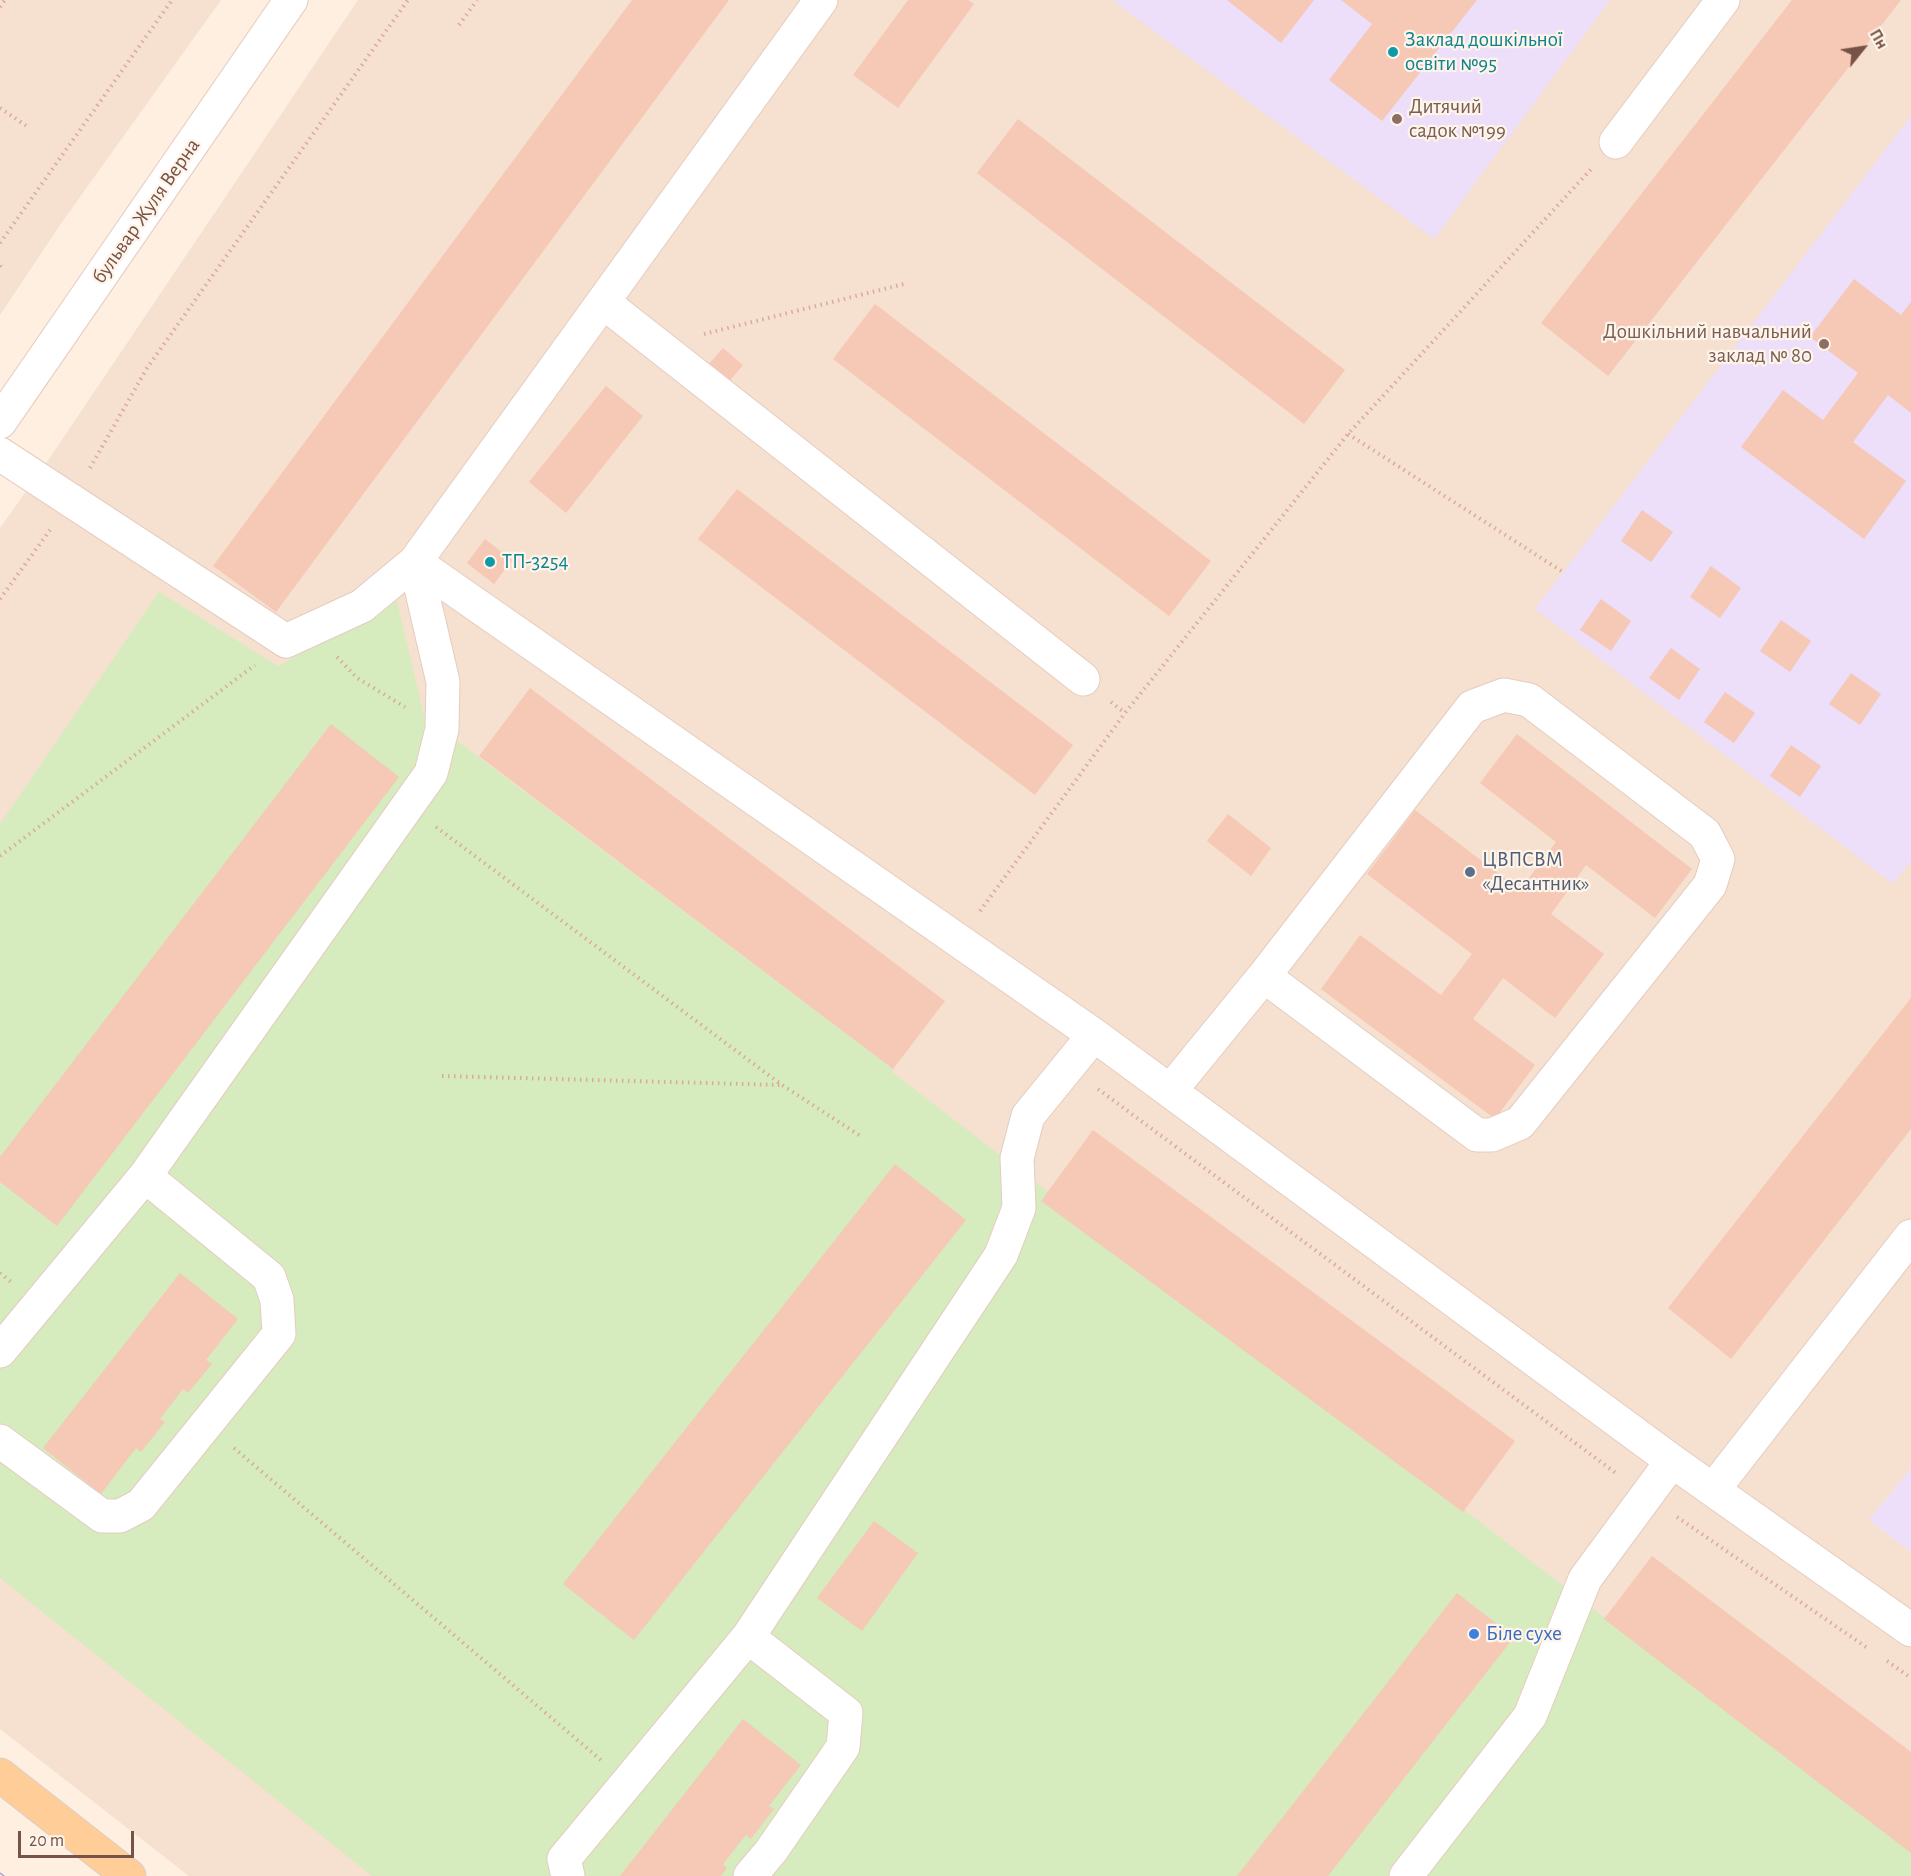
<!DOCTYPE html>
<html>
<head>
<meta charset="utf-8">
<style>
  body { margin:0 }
  #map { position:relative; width:1911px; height:1876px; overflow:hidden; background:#feefe1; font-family:"Alegreya Sans",sans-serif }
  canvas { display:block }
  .north { position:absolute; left:1833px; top:18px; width:60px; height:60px; -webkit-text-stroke:4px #fff4e9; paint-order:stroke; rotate:60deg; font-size:16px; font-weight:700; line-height:24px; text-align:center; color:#775246 }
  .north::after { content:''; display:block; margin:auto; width:21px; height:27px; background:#775246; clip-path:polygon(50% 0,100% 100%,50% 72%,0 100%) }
  .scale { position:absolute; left:18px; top:1831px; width:116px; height:27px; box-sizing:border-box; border:3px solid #775246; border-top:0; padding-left:8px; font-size:18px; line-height:21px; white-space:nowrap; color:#775246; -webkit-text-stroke:4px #fff4e9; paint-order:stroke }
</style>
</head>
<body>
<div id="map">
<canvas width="1911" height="1876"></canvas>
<div class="north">Пн</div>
<div class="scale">20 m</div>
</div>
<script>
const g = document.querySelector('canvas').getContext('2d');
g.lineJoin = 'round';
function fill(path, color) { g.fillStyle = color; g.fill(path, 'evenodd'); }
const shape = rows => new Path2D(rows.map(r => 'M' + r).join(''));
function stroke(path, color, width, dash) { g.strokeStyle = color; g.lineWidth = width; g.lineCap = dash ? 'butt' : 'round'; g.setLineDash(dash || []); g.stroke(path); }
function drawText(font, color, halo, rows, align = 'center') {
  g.font = font + ' "Alegreya Sans",sans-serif'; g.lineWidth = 4.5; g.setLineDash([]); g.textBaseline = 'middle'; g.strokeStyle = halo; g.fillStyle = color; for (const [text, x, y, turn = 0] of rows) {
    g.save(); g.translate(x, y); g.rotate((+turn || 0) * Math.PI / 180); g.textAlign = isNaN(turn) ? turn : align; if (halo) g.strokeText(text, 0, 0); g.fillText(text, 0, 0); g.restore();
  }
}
fill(shape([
  [0,0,221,0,60,225,0,315],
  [358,0,1911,0,1911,1468,1869,1520,1911,1552,1911,1876,189,1876,0,1729,0,528,49,459]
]), '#f6e0cf');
fill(shape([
  [1112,0,1610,0,1434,239],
  [1911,116,1911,861,1893,884,1535,609],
  [1911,1468,1911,1552,1869,1520]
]), '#eddefa');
fill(shape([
  [159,592,278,666,397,601,424,716,893,1069,893,1073,1911,1852,1911,1876,372,1876,0,1578,0,824]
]), '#d6ecbe');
fill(shape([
  [632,0,729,0,276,612,213,566],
  [908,0,968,0,974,4,898,108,853,75],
  [1227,0,1314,0,1281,43],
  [1341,0,1477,0,1382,121,1329,80,1372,24],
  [1792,0,1901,0,1608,376,1541,323],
  [1018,119,1345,370,1304,424,977,173],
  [1854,279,1901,315,1911,302,1911,413,1888,395,1853,442,1906,481,1864,539,1741,447,1783,390,1823,420,1858,373,1810,337],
  [875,304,1211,561,1169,616,833,359],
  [723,348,743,365,728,383,707,366],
  [606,386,643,416,566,513,529,482],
  [737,489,1073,745,1035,795,698,539],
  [1642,510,1673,532,1651,562,1621,541],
  [485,539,512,560,494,584,467,563],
  [1711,566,1741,588,1720,618,1690,597],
  [1601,599,1631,621,1611,651,1580,630],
  [1781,620,1811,641,1790,672,1760,651],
  [1671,648,1700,669,1679,700,1649,678],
  [1851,673,1881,694,1860,725,1829,704],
  [530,688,945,1001,893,1069,479,756],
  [1725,692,1755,713,1734,743,1704,722],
  [331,724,399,777,57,1226,0,1182,0,1157],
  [1517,734,1692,869,1655,918,1586,865,1551,914,1604,954,1555,1018,1503,978,1473,1019,1535,1065,1495,1119,1321,989,1360,935,1441,995,1472,954,1367,874,1415,810,1520,890,1556,842,1480,783],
  [1791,745,1821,766,1800,797,1770,776],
  [1228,814,1271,848,1251,876,1207,841],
  [1911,998,1911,1129,1731,1359,1668,1308],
  [1093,1130,1515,1441,1463,1512,1041,1201],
  [895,1164,966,1220,634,1640,563,1584],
  [180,1273,238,1319,206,1360,212,1364,188,1393,183,1389,160,1419,165,1422,141,1452,136,1448,101,1494,43,1448],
  [874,1521,918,1553,862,1631,817,1598],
  [1652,1556,1911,1752,1911,1853,1604,1619],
  [1457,1593,1514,1637,1328,1876,1237,1876],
  [743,1719,801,1765,769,1806,774,1809,751,1839,746,1835,723,1864,727,1868,721,1876,620,1876]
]), '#f6c8b6');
const minor = shape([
  [1616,142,1723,0],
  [603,302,1083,679],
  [0,422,291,0],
  [0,454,286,641,362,606,415,562,821,0],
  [415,562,1094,1035,1672,1461,1911,1630],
  [1170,1091,1264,976,1472,707,1504,695,1529,700,1705,834,1718,859,1710,885,1520,1123,1492,1135,1477,1135,1264,976],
  [0,1351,145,1176,431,773,442,729,443,682,415,562],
  [0,1441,102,1516,120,1516,141,1505,279,1334,277,1300,269,1277,145,1176],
  [1713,1490,1911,1236],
  [748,1637,846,1713,843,1747,771,1851,750,1876],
  [568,1876,564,1859,748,1637,1001,1255,1019,1208,1017,1158,1028,1116,1094,1035],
  [1406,1876,1530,1716,1585,1579,1672,1461]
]);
const major = shape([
  [0,1775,129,1876]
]);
stroke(minor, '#e5ccbf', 35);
stroke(major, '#d9cfcb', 35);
stroke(shape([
  [0,7,5,0],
  [459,25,477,0],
  [0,108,28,127],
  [0,243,172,0],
  [0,266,2,268],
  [704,334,904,284],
  [1348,434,1563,572],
  [90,468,147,368,408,0],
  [0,599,50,530],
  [337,657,357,678,405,707],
  [1111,702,1125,713],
  [436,827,782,1085,862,1137],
  [0,856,255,665],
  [980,911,1125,713,1348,434,1593,167],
  [442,1076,781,1085],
  [1098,1089,1617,1474],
  [0,1273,11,1282],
  [234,1448,601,1760],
  [1677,1517,1866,1647],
  [1887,1661,1911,1678]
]), '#daab9a', 4, [1.5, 4.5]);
stroke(minor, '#fff', 33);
stroke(major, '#ffcd97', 33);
stroke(shape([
  [0,1873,4,1876]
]), '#b09fc8', 1.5);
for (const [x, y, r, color] of [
  [1393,52,6,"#0f9aa8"],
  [1397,119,6,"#8d6e63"],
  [1824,344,6,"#8d6e63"],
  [490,562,6,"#0f9aa8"],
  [1470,872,6,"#5c6f8a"],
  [1474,1634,6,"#3f7fe0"]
]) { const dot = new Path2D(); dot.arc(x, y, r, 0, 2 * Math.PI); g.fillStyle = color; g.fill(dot); stroke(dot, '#fff4e9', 2); }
drawText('21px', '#0d838f', '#fff4e9', [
  ["Заклад дошкільної",1405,40],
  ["освіти №95",1405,64],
  ["ТП-3254",502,562]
], 'left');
drawText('21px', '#785e54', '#fff4e9', [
  ["Дитячий",1409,107],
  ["садок №199",1409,131],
  ["Дошкільний навчальний",1812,332,"right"],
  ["заклад № 80",1812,356,"right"]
], 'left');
drawText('21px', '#775246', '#fff4e9', [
  ["бульвар Жуля Верна",146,211,-55]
]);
drawText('21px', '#4e5e75', '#fff4e9', [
  ["ЦВПСВМ",1482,860],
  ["«Десантник»",1482,884]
], 'left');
drawText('21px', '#366cbe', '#fff4e9', [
  ["Біле сухе",1486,1634]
], 'left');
</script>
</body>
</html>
